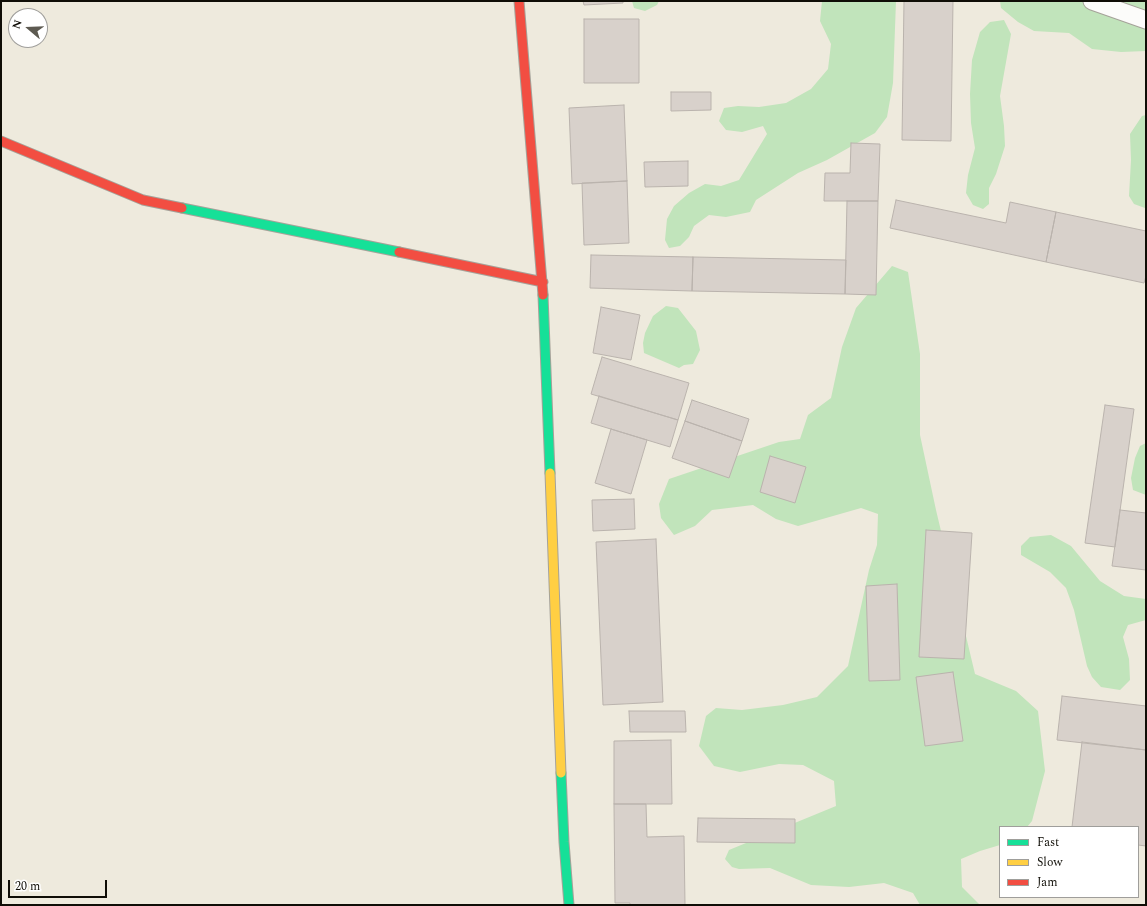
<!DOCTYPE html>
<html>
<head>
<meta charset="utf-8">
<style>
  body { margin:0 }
  #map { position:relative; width:1147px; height:906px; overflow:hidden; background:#eeeadd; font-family:Spectral,serif }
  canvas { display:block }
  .frame { position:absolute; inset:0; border:2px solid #0f0d06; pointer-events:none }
  .legend { position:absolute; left:999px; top:826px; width:140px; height:72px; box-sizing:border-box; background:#fff; border:1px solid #9f9e9b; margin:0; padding:5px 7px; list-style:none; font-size:12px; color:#0f0d06 }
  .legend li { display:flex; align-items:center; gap:8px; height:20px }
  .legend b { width:20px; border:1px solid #9f9e9b }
  .north { position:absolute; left:8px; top:8px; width:40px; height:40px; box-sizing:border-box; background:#fff; border:1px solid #9f9e9b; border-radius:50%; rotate:289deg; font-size:11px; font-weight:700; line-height:16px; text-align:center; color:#0f0d06 }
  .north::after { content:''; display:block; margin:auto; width:14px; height:18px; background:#5d5a51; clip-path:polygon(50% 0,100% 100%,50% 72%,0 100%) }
  .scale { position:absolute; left:8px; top:880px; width:99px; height:18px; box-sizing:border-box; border:2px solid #0f0d06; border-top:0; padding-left:5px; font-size:12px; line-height:14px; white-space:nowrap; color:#0f0d06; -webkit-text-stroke:3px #fff; paint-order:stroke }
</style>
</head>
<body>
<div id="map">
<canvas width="1147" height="906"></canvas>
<div class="frame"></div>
<ul class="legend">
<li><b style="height:5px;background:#16e098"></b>Fast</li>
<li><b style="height:5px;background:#ffcf43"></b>Slow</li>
<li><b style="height:5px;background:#f24e42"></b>Jam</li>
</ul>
<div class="north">N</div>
<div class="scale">20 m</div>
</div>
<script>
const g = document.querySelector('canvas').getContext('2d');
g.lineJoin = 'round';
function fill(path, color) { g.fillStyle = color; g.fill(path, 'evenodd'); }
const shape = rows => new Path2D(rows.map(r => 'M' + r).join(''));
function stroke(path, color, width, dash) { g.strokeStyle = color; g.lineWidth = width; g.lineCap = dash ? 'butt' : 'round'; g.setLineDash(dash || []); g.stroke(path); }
fill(shape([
  [632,1,659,1,657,5,645,11,634,8],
  [822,1,896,1,893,83,887,117,875,133,827,160,798,173,756,200,750,212,726,217,709,215,694,226,689,237,680,246,669,248,665,240,667,219,674,206,689,193,705,184,721,186,739,180,767,134,763,126,742,132,726,130,719,121,724,108,738,106,759,107,786,103,811,89,828,69,831,44,820,21],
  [1000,1,1146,1,1146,51,1121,52,1092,49,1069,33,1034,31,1018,22,1001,8],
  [1004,20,1011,34,1000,96,1004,126,1005,146,996,174,989,188,989,204,983,209,973,205,966,193,968,175,975,148,971,123,970,94,972,60,980,32,990,22],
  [1146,115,1146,207,1145,208,1134,204,1129,196,1131,160,1130,134,1142,116],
  [892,266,908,272,920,354,920,435,936,510,975,674,1016,691,1038,711,1045,771,1032,821,1027,827,1000,827,1000,845,980,851,961,859,962,887,980,905,920,905,913,893,884,883,849,887,811,885,770,868,739,869,732,867,725,859,729,850,836,806,834,781,803,765,779,764,740,772,714,766,699,746,706,716,716,708,742,710,783,705,817,697,848,666,869,570,877,545,878,514,861,508,798,526,776,519,753,505,712,510,695,526,674,535,661,518,659,504,669,479,779,442,800,439,808,415,831,398,842,347,856,308],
  [666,306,678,308,696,331,700,350,693,364,684,365,679,368,644,353,643,343,645,333,653,316],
  [1146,443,1146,495,1133,490,1131,478,1135,458,1140,446],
  [1051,535,1071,546,1100,581,1124,596,1146,599,1146,620,1128,625,1123,637,1129,659,1130,680,1120,690,1101,687,1092,677,1087,666,1074,610,1066,588,1050,572,1021,555,1021,546,1030,537]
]), '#c1e4bb');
const building = shape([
  [583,1,623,1,623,3,584,5,583,1],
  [904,1,953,1,951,141,902,140,904,1],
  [584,19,639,19,639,83,584,83,584,19],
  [671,92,711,92,711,110,671,111,671,92],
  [624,105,627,181,572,184,569,108,624,105],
  [851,143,880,144,878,201,824,201,825,173,850,173,851,143],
  [688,161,688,186,645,187,644,162,688,161],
  [627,181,629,243,584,245,582,183,627,181],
  [896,200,1006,223,1010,202,1056,212,1046,262,890,228,896,200],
  [847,201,878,201,876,295,845,294,847,201],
  [1056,212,1146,231,1146,276,1144,283,1046,262,1056,212],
  [591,255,693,257,692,291,590,288,591,255],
  [693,257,846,260,845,294,692,291,693,257],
  [601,307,640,315,631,360,593,353,601,307],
  [602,357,689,383,678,420,591,394,602,357],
  [599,396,678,420,670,447,591,423,599,396],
  [692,400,749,419,742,441,685,421,692,400],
  [1105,405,1134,409,1115,547,1085,543,1105,405],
  [685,421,742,441,729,478,672,458,685,421],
  [611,429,647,440,631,494,595,483,611,429],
  [770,456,806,467,795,503,760,492,770,456],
  [634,499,635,529,593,531,592,500,634,499],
  [1120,510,1146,513,1146,570,1112,566,1120,510],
  [926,530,972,533,964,659,919,657,926,530],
  [656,539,663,702,603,705,596,542,656,539],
  [897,584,900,680,869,681,866,586,897,584],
  [953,672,963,741,925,746,916,677,953,672],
  [1062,696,1146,706,1146,750,1057,740,1062,696],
  [629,711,685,711,686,732,630,732,629,711],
  [671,740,672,804,614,804,614,741,671,740],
  [1082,742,1146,750,1146,846,1138,845,1138,827,1072,827,1082,742],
  [614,804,646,804,647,837,684,836,685,905,630,905,630,903,615,903,614,804],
  [698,818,795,819,795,843,697,842,698,818]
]);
fill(building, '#d8d1cb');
stroke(building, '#bab3ad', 1);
const lane = shape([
  [1092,1,1146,20]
]);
const fast = shape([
  [182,208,399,252],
  [543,295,550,473],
  [561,773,564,842,569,905]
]);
const slow = shape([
  [550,473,561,773]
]);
const jam = shape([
  [519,1,543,295],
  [1,141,143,200,182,208],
  [399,252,543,282]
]);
stroke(lane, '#a5a299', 19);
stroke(fast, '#a5a299', 11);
stroke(slow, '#a5a299', 11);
stroke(jam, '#a5a299', 11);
stroke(lane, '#fcfcfa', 17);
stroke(fast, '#16e098', 9);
stroke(slow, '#ffcf43', 9);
stroke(jam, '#f24e42', 9);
</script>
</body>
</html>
